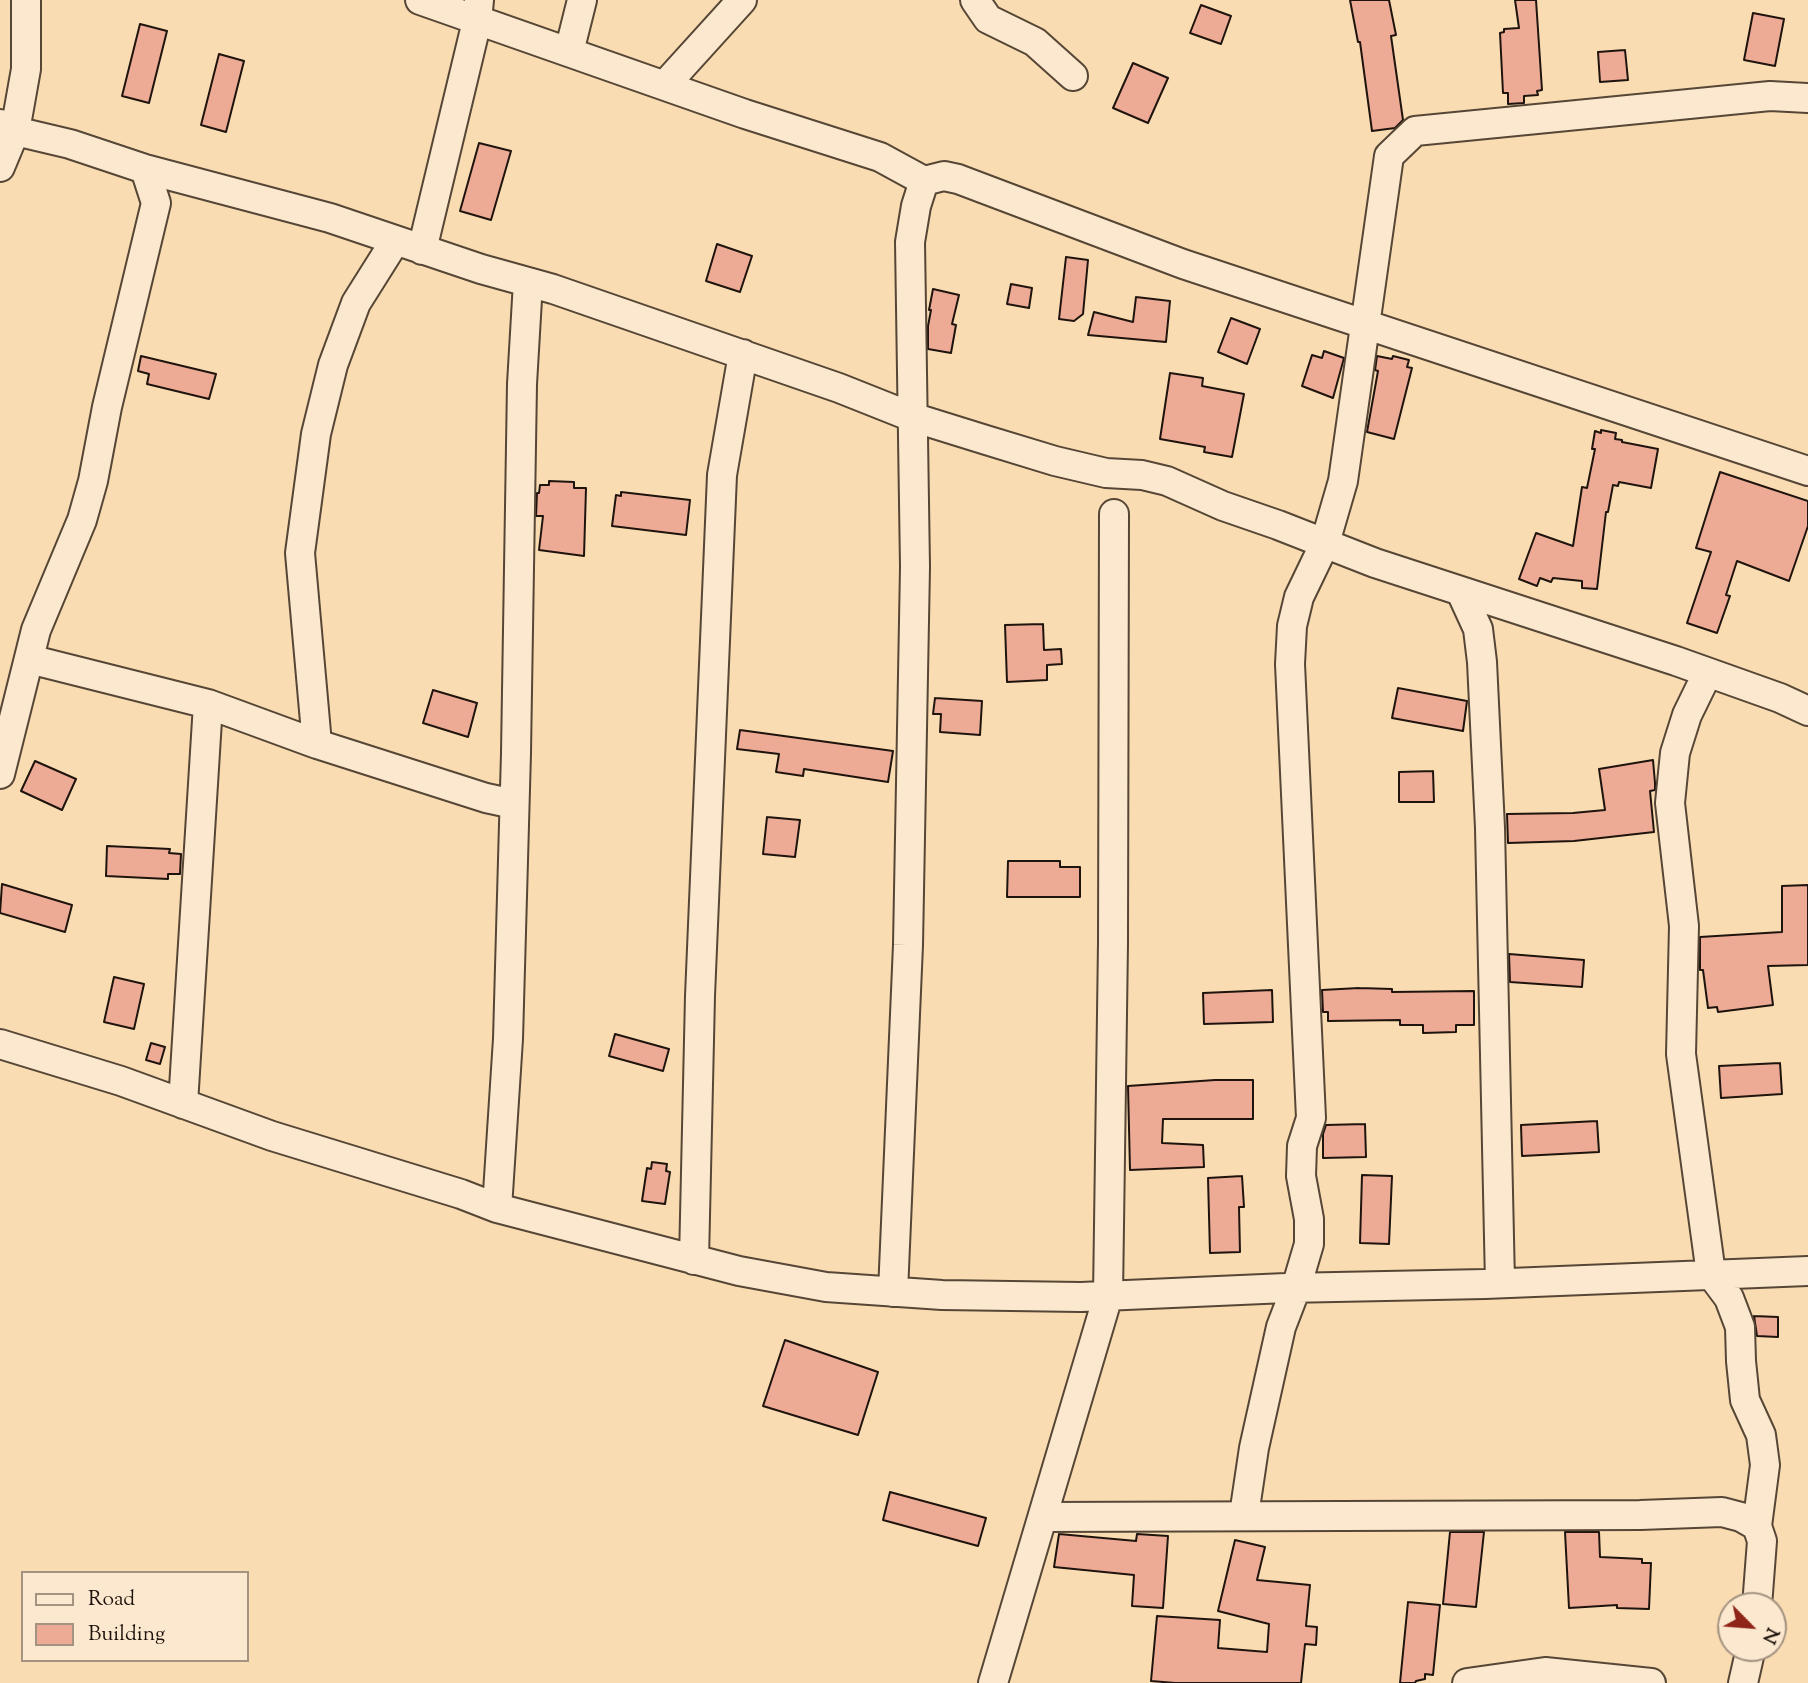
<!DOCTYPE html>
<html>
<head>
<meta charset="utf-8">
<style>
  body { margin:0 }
  #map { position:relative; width:1808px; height:1683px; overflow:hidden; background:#fadcb3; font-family:"Sorts Mill Goudy",serif }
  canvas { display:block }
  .legend { position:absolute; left:21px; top:1571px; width:228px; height:91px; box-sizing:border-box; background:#fce8ce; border:2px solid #a49381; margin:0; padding:9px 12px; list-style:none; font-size:21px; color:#1f140d }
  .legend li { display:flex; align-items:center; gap:14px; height:35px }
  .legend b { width:35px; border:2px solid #a49381 }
  .north { position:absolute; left:1717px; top:1592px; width:70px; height:70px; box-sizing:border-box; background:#fce8ce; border:2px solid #a49381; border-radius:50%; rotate:115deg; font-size:19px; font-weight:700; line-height:28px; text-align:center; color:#1f140d }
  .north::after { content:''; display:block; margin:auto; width:24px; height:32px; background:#8f2418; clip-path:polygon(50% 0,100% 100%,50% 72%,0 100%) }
</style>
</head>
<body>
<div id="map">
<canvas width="1808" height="1683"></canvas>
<ul class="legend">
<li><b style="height:9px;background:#fce8ce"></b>Road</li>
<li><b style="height:19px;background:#edab96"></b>Building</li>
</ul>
<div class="north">N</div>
</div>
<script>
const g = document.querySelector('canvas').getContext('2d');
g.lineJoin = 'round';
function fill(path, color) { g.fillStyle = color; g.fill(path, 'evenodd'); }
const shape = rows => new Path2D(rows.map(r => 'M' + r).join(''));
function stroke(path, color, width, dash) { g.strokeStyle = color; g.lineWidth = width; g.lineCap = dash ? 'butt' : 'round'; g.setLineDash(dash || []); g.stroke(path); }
const building = shape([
  [1350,0,1389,0,1396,35,1391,36,1403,120,1395,128,1372,131,1360,42,1358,42,1350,0],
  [1515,0,1536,0,1542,90,1537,91,1538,95,1524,96,1524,103,1508,104,1508,93,1503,93,1500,33,1504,32,1504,29,1519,28,1515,0],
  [1201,5,1231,16,1221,44,1190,33,1201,5],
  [1753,13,1784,19,1775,66,1744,60,1753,13],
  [140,24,167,31,149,103,122,96,140,24],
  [1625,50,1628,80,1600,82,1598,52,1625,50],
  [219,54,244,61,226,132,201,125,219,54],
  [1133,63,1168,78,1148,123,1113,108,1133,63],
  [479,143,511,151,491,220,460,211,479,143],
  [717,244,752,256,740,292,706,281,717,244],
  [1066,257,1088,260,1083,314,1074,321,1059,319,1066,257],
  [1011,284,1032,288,1029,308,1007,304,1011,284],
  [933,289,959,295,952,324,956,325,951,353,928,349,928,326,931,310,929,310,933,289],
  [1136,297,1170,301,1166,342,1088,335,1094,312,1133,322,1136,297],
  [1231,318,1260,329,1247,364,1218,352,1231,318],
  [1324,351,1344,358,1333,398,1302,386,1312,355,1322,358,1324,351],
  [141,356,216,374,209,399,147,384,149,374,138,371,141,356],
  [1377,356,1392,359,1393,356,1409,360,1407,367,1412,368,1394,439,1367,432,1378,371,1375,370,1377,356],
  [1170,373,1203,378,1202,386,1244,394,1232,457,1204,452,1205,447,1160,439,1170,373],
  [1601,430,1616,433,1615,439,1622,440,1622,442,1658,449,1651,488,1619,482,1618,486,1613,485,1608,512,1606,512,1597,589,1582,588,1582,581,1553,578,1551,582,1540,578,1537,586,1519,579,1536,533,1573,546,1582,487,1587,488,1595,449,1592,449,1595,431,1601,433,1601,430],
  [1720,472,1808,501,1808,526,1789,581,1737,561,1726,595,1730,596,1717,633,1687,623,1711,552,1696,548,1720,472],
  [549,481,574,482,574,488,586,488,584,556,539,550,543,516,536,516,537,493,539,493,540,485,549,485,549,481],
  [621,492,690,500,686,535,612,526,616,495,621,496,621,492],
  [1043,624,1044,650,1061,649,1062,664,1047,665,1047,680,1007,682,1005,625,1043,624],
  [1398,688,1467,701,1463,731,1392,718,1398,688],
  [433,690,477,703,468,737,423,723,433,690],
  [935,698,982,701,980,735,940,732,941,714,933,714,935,698],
  [740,730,893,751,888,782,804,769,803,776,776,772,779,754,737,749,740,730],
  [1653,760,1655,783,1655,790,1650,791,1654,832,1574,841,1508,843,1507,814,1573,813,1605,810,1599,769,1653,760],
  [35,761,76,779,62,810,21,791,35,761],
  [1433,771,1434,802,1399,802,1399,772,1433,771],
  [767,817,800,820,795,857,763,854,767,817],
  [107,846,170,849,169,853,181,854,180,874,168,874,168,879,106,876,107,846],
  [1008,861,1060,861,1060,867,1080,867,1080,897,1007,897,1008,861],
  [2,884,72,905,65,932,0,913,2,884],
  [1808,885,1808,965,1768,966,1773,1005,1718,1012,1717,1007,1708,1008,1703,970,1700,970,1700,937,1782,932,1782,886,1808,885],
  [1509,954,1584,960,1582,987,1510,982,1509,954],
  [114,977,144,984,134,1029,104,1022,114,977],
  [1359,988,1392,989,1392,992,1474,991,1474,1025,1456,1025,1456,1032,1423,1033,1423,1025,1400,1025,1400,1020,1328,1021,1328,1012,1323,1012,1322,990,1359,988],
  [1272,990,1273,1022,1204,1024,1203,993,1272,990],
  [615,1034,669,1049,663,1071,609,1056,615,1034],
  [151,1043,165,1047,160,1064,146,1060,151,1043],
  [1780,1063,1782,1094,1721,1098,1719,1066,1780,1063],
  [1215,1080,1253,1080,1253,1119,1163,1119,1162,1143,1203,1145,1204,1167,1130,1170,1128,1086,1215,1080],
  [1597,1121,1599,1152,1522,1156,1521,1125,1597,1121],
  [1365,1124,1366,1157,1323,1158,1323,1134,1326,1125,1365,1124],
  [652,1162,667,1164,666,1171,670,1172,665,1204,642,1201,647,1168,651,1169,652,1162],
  [1362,1175,1392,1176,1389,1244,1360,1243,1362,1175],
  [1242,1176,1244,1207,1239,1207,1240,1252,1210,1253,1208,1178,1242,1176],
  [1754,1316,1778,1317,1778,1337,1757,1336,1754,1316],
  [785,1340,878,1372,858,1435,763,1406,785,1340],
  [890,1492,986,1518,978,1546,883,1520,890,1492],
  [1450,1532,1484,1532,1476,1607,1443,1604,1450,1532],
  [1565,1532,1599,1532,1600,1557,1642,1559,1642,1563,1651,1563,1649,1609,1617,1608,1617,1605,1569,1608,1565,1532],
  [1059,1534,1136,1541,1137,1534,1168,1536,1163,1608,1132,1606,1134,1575,1054,1567,1059,1534],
  [1235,1540,1265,1547,1257,1580,1310,1585,1306,1626,1317,1627,1316,1645,1305,1644,1301,1683,1175,1683,1151,1681,1157,1616,1220,1620,1218,1648,1267,1652,1269,1624,1218,1611,1235,1540],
  [1408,1602,1440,1605,1433,1675,1425,1674,1425,1679,1416,1681,1415,1683,1400,1683,1408,1602]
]);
fill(building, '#edab96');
stroke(building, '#1f140d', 2);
const minor = shape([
  [420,0,745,114,880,157,924,181,916,206,910,242,915,567,908,945,893,1292],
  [975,0,988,19,1035,42,1073,76],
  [569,52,582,0],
  [665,85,742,0],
  [0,124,15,131,70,144,145,169,330,218,481,269,553,289,839,388,912,417,986,440,1055,461,1106,473,1142,475,1167,481,1223,506,1278,525,1375,563,1676,661,1780,698,1808,711],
  [0,167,15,131,26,69,26,0],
  [924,181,944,176,958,179,1183,264,1808,471],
  [422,250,477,21,479,0],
  [1461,592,1478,629,1482,662,1490,828,1500,1283],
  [29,659,208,704,317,744,486,798,514,804],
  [1707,674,1687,715,1675,753,1670,803,1684,926,1681,1054,1711,1274,1729,1298,1740,1327,1741,1361,1745,1400,1761,1435,1765,1465,1757,1526],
  [317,744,300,553,316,434,333,365,356,303,395,241],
  [0,774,36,630,82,520,93,481,107,407,156,203,145,169],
  [0,1044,121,1081,272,1136,461,1194,497,1208,739,1271,826,1287,942,1295,1081,1297,1286,1288,1485,1284,1808,1271],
  [183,1104,208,704],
  [497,1208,508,1039,516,753,522,384,528,282],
  [694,1260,700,996,722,475,743,354],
  [1244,1515,1254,1448,1281,1327,1296,1288,1309,1244,1309,1219,1301,1176,1302,1146,1311,1118,1290,664,1292,626,1299,597,1325,543,1343,481,1389,156,1415,131,1770,96,1808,98],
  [1043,1517,1640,1515,1722,1512,1741,1517,1757,1526,1762,1541,1757,1606],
  [993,1683,1108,1296,1113,943,1114,514],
  [1467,1683,1545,1672,1651,1683],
  [1743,1683,1751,1648]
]);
stroke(minor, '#564636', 32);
stroke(minor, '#fce8ce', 28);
</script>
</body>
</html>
